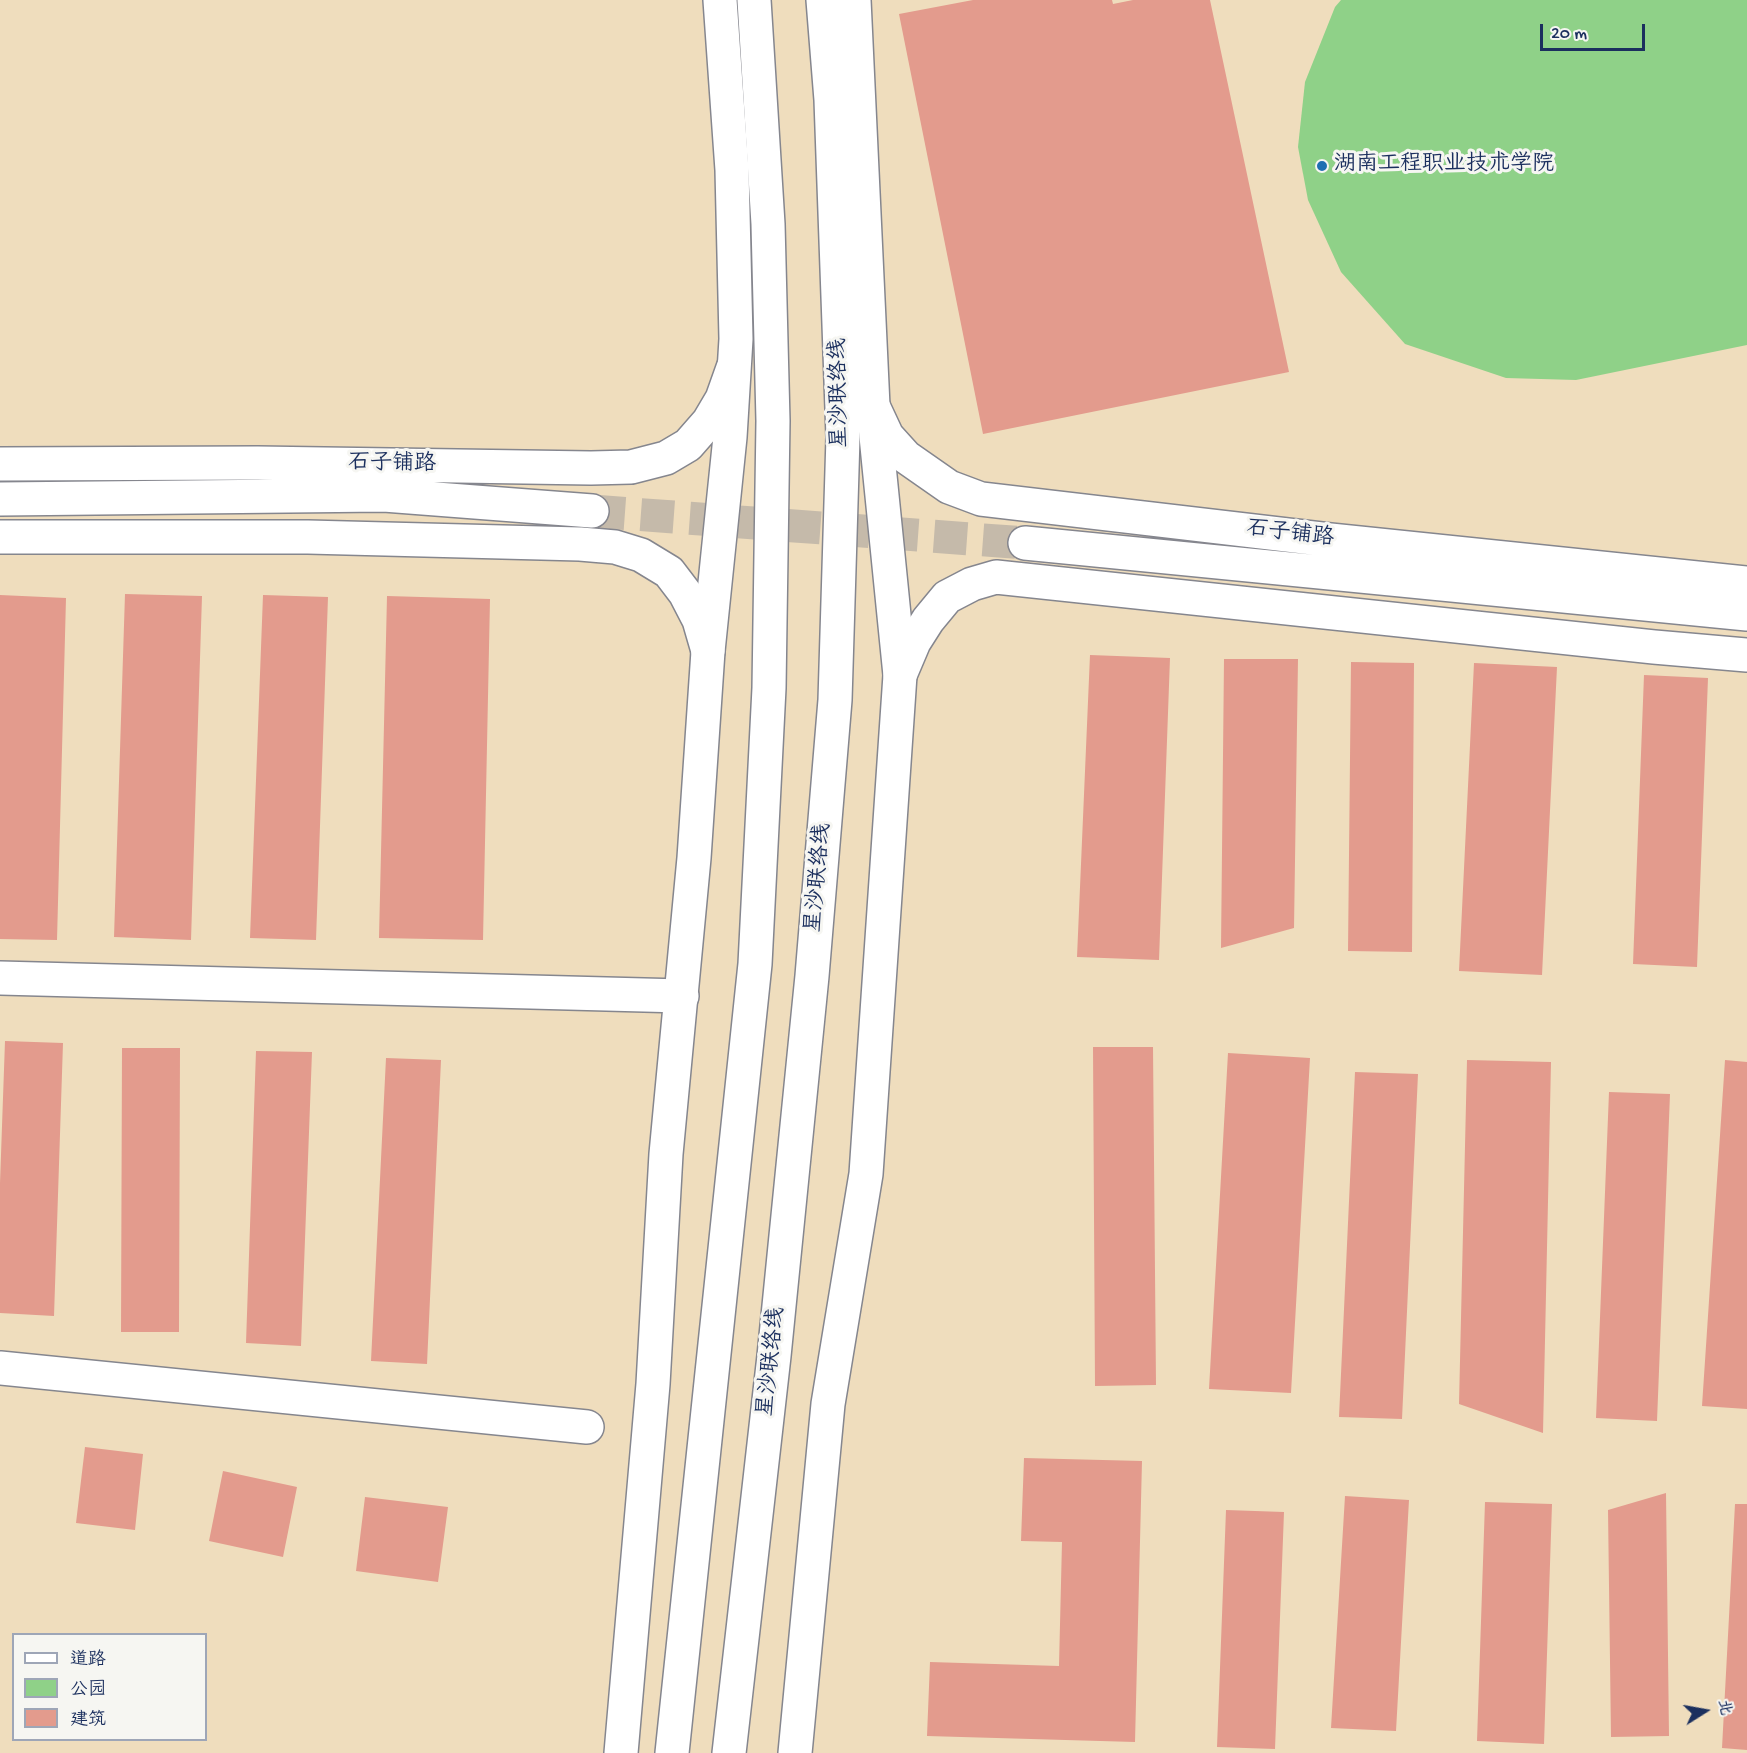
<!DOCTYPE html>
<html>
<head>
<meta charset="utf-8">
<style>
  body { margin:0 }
  #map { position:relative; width:1747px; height:1753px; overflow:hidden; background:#efddbd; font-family:"Gochi Hand","LXGW WenKai TC",sans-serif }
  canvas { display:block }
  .legend { position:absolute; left:12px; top:1633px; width:195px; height:108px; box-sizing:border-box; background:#f6f6f2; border:2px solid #9ea6b7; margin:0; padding:8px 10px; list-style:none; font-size:18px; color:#1b2f5e }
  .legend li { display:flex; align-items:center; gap:12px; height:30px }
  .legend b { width:30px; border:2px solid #9ea6b7 }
  .north { position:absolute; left:1675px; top:1681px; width:60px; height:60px; -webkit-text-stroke:4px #f6f6f2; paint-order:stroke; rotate:79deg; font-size:16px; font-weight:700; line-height:24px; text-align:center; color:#1b2f5e }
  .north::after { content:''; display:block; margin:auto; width:21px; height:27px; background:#1b2f5e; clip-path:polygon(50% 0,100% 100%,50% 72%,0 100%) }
  .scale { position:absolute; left:1540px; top:24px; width:105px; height:27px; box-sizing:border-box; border:3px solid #1b2f5e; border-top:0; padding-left:8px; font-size:18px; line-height:21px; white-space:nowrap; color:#1b2f5e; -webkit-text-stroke:4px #f6f6f2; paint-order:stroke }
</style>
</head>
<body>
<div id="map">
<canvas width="1747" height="1753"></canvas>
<ul class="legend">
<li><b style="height:8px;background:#fff"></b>道路</li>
<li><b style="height:16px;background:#8fd188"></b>公园</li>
<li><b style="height:16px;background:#e39b8d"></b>建筑</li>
</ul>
<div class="north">北</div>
<div class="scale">20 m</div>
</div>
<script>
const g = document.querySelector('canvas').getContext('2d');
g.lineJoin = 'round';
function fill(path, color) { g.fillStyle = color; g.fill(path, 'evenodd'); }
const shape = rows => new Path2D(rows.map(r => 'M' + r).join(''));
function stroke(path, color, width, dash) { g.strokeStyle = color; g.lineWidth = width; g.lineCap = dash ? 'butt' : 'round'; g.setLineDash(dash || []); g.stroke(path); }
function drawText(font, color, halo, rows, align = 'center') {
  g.font = font + ' "Gochi Hand","LXGW WenKai TC",sans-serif'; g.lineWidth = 6; g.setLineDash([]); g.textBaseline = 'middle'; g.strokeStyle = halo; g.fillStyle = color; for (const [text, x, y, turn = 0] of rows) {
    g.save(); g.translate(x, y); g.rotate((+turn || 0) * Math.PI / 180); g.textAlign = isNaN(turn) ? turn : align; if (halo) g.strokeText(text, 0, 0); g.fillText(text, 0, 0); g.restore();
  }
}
fill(shape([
  [1341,0,1747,0,1747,345,1576,380,1506,378,1405,344,1341,272,1308,200,1298,147,1305,82,1335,7]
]), '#8fd188');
fill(shape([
  [973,0,1112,0,1113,4,1133,0,1210,0,1289,372,983,434,899,14],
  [125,594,202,596,191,940,114,937],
  [0,595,66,598,57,940,0,939],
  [263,595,328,597,316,940,250,938],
  [387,596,490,599,483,940,379,938],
  [1090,655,1170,658,1159,960,1077,957],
  [1224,659,1298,659,1294,928,1221,948],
  [1351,662,1414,663,1412,952,1348,951],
  [1474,663,1557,667,1542,975,1459,971],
  [1644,675,1708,678,1697,967,1633,964],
  [5,1041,63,1043,54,1316,0,1313,0,1183],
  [1093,1047,1153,1047,1156,1385,1095,1386],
  [122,1048,180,1048,179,1332,121,1332],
  [256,1051,312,1052,301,1346,246,1343],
  [1228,1053,1310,1058,1291,1393,1209,1389],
  [386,1058,441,1060,427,1364,371,1361],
  [1467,1060,1551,1062,1543,1433,1459,1404],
  [1725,1060,1747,1062,1747,1409,1702,1406],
  [1355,1072,1418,1074,1402,1419,1339,1417],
  [1609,1092,1670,1094,1657,1421,1596,1418],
  [85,1447,143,1454,135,1530,76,1523],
  [1024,1458,1142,1461,1135,1742,927,1736,930,1662,1059,1666,1062,1542,1021,1541],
  [223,1471,297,1487,283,1557,209,1541],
  [1666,1493,1669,1736,1611,1737,1608,1510],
  [1345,1496,1409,1500,1396,1731,1331,1728],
  [365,1497,448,1507,438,1582,356,1571],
  [1485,1502,1552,1504,1544,1744,1477,1741],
  [1735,1504,1747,1504,1747,1750,1722,1748],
  [1226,1510,1284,1512,1275,1749,1217,1747]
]), '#e39b8d');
stroke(shape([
  [592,511,1025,543]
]), '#c5baaa', 33, [33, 16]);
const minor = shape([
  [873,406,887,436,906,457,949,487,981,499,1330,540,1747,583],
  [0,464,258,463,591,468,631,467,666,458,688,445,709,421,722,399,733,368],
  [0,499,384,495,592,511],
  [0,537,308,537,580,544,615,547,641,555,669,572,685,593,699,620,708,651],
  [1025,543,1747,614],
  [900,675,914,642,928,620,947,597,972,584,996,577,1654,647,1747,655],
  [0,978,682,996],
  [0,1368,587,1427]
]);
const major = shape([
  [621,1753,653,1384,666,1154,694,858,708,651,730,437,736,339,732,170,720,0],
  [795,1753,828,1404,866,1174,900,675,873,406,854,0]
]);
const highway = shape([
  [672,1753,755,964,769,688,773,421,768,224,754,0],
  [729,1753,774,1356,812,976,835,700,843,437,831,100,823,0]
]);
stroke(minor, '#85868e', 36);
stroke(major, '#85868e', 36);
stroke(highway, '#85868e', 36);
stroke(minor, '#fff', 33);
stroke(major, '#fff', 33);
stroke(highway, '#fff', 33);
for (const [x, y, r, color] of [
  [1322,166,6,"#1f6fb2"]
]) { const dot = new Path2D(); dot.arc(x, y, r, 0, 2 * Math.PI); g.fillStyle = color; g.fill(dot); stroke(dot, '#f6f6f2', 2); }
drawText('22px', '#1b2f5e', '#f6f6f2', [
  ["湖南工程职业技术学院",1334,166]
], 'left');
drawText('22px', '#1b2f5e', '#f6f6f2', [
  ["星沙联络线",841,393,-91],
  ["石子铺路",392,465,1],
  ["石子铺路",1290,535,7],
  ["星沙联络线",820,878,-85],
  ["星沙联络线",773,1362,-84]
]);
</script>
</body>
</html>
